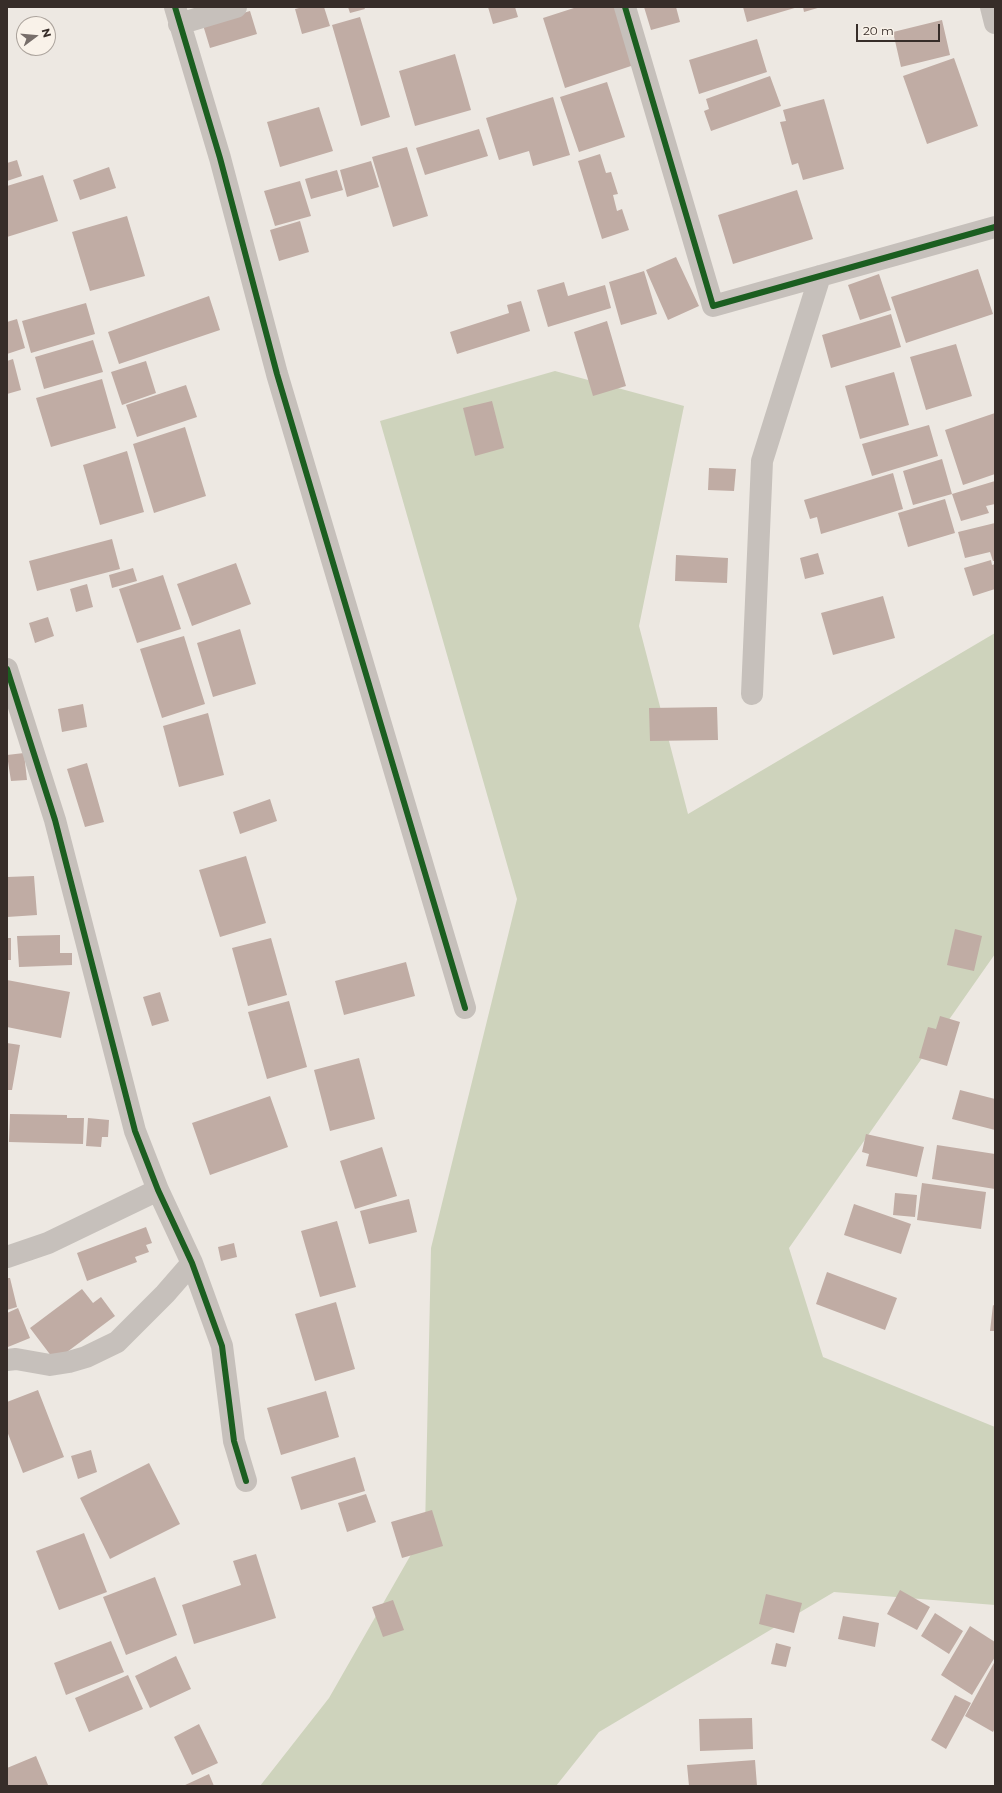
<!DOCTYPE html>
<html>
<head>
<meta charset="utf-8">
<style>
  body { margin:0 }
  #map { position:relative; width:1002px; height:1793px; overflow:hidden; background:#ede8e2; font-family:Montserrat,sans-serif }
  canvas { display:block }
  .frame { position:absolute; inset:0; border:8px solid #372d29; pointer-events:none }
  .north { position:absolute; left:16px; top:16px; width:40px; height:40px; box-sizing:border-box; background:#f9f2e9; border:1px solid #aba39c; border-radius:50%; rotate:74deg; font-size:11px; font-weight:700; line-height:16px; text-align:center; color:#372d29 }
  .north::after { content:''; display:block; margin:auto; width:14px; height:18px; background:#776e6a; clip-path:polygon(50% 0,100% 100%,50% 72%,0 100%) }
  .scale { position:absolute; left:856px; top:24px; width:84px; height:18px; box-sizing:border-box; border:2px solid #372d29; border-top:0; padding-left:5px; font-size:12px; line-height:14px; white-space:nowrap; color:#372d29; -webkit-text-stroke:3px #f9f2e9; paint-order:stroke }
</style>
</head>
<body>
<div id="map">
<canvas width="1002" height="1793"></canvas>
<div class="frame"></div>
<div class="north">N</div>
<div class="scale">20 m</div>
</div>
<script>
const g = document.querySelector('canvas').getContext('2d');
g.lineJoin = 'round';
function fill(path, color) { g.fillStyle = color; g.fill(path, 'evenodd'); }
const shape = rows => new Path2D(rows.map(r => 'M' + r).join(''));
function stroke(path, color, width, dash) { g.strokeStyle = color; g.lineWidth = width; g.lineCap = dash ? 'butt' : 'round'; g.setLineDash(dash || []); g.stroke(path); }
fill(shape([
  [555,371,684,406,639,626,688,814,995,633,995,954,789,1248,823,1357,995,1427,995,1605,834,1592,599,1732,556,1786,260,1786,329,1698,425,1530,431,1248,517,899,380,421]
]), '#ced3bc');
fill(shape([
  [303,7,324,7,330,26,302,34,295,9],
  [348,7,364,7,365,9,350,13],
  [488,7,515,7,518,17,493,24],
  [577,7,619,7,637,64,565,88,543,18],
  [644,7,676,7,680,22,651,30],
  [743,7,798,7,747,22],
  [803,7,821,7,804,12],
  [250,11,257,34,210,48,203,25],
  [360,17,390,117,361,126,332,25],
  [942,20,950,55,901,67,893,32],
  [757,39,767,72,699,94,689,60],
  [455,54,471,110,415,126,399,71],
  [954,58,978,126,927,144,903,76],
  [770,76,781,106,711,131,704,111,709,109,706,99],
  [607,82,625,137,579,152,560,97],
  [553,97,570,155,533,166,529,151,499,160,486,118],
  [824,99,844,169,803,180,798,163,792,165,780,122,786,121,783,110],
  [319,107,333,151,280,167,267,122],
  [479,129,488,156,425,175,416,148],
  [407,147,428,216,393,227,372,157],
  [600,154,606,173,611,172,618,194,613,195,617,211,622,209,629,230,602,239,578,161],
  [17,160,22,176,7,181,7,163],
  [371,161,379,187,347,197,340,170],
  [109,167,116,188,80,200,73,180],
  [337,170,343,190,311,199,305,179],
  [43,175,58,221,7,237,7,186],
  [300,181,311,216,275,226,264,191],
  [797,190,813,239,733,264,718,215],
  [127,216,145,276,90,291,72,232],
  [300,221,309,252,279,261,270,230],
  [676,257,699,306,668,320,646,270],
  [978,269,993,314,906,343,891,297],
  [644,271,657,314,621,325,609,282],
  [879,274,891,310,860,320,848,285],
  [564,282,568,296,605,285,611,308,548,327,537,290],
  [209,296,220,330,119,364,108,332],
  [521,301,530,331,457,354,450,332,509,313,507,305],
  [86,303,95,334,31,353,22,321],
  [891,314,901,347,831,368,822,335],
  [17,319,25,348,7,354,7,322],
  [607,321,626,386,593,396,574,332],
  [93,340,103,372,44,389,35,357],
  [956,344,972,396,926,410,910,357],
  [13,359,21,390,7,394,7,361],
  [146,361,156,393,122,405,111,372],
  [894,372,909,425,860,439,845,386],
  [102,379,116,428,51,447,36,398],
  [186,385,197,417,137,437,126,405],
  [492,401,504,448,475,456,463,408],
  [995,413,995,474,963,485,945,430],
  [929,425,938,456,872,476,862,444],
  [185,427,206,496,154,513,133,444],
  [127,451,144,512,100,525,83,465],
  [942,459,952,494,913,505,903,471],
  [709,468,736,469,734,491,708,490],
  [893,473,903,509,821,534,817,517,810,519,804,500],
  [995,481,995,504,986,506,989,513,961,521,952,494],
  [945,499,955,533,908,547,898,513],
  [995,523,995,561,993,561,990,552,965,558,958,532],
  [112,539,120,569,37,591,29,561],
  [818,553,824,574,805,579,800,558],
  [676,555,728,558,727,583,675,581],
  [991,560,992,565,995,564,995,589,973,596,964,568],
  [236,563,251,604,192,626,177,584],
  [133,568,137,581,112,588,109,575],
  [163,575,181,629,137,643,119,589],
  [87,584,93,607,76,612,70,589],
  [883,596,895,638,833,655,821,613],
  [48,617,54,636,35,643,29,623],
  [240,629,256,684,213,697,197,643],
  [184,636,205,704,162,718,140,649],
  [83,704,87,727,62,732,58,709],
  [717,707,718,740,650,741,649,708],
  [208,713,224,775,179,787,163,726],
  [24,753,27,780,11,781,7,755],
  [87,763,104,822,85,827,67,769],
  [270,799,277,821,240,834,233,812],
  [246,856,266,923,220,937,199,870],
  [34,876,37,915,7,917,7,877],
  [955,929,982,936,974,971,947,965],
  [60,935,60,953,72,953,72,965,19,967,17,936],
  [7,938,11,938,11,960,7,960],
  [271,938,287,995,248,1006,232,948],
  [406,962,415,996,344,1015,335,981],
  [7,980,70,992,61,1038,7,1027],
  [160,992,169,1021,152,1026,143,997],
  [289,1001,307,1067,267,1079,248,1012],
  [940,1016,960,1022,947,1066,919,1058,928,1027,936,1029],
  [7,1043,20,1045,12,1090,7,1090],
  [359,1058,375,1119,330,1131,314,1070],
  [960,1090,995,1099,995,1130,952,1119],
  [270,1096,288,1147,210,1175,192,1123],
  [10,1114,67,1115,67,1118,84,1118,83,1144,9,1142],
  [88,1118,109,1120,108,1137,102,1137,101,1147,86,1146],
  [866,1134,924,1147,917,1177,866,1166,869,1154,862,1152],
  [937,1145,995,1154,995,1189,932,1179],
  [382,1147,397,1196,355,1209,340,1161],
  [922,1183,986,1192,981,1229,917,1220],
  [895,1193,917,1195,915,1217,893,1215],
  [409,1199,417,1232,369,1244,360,1211],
  [854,1204,911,1224,901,1254,844,1235],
  [337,1221,356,1287,320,1297,301,1231],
  [146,1227,152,1243,146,1245,149,1252,135,1257,137,1262,87,1281,77,1253],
  [234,1243,237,1257,221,1261,218,1247],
  [827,1272,897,1298,885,1330,816,1304],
  [7,1278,10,1278,17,1307,7,1310],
  [82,1289,93,1303,101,1297,115,1316,55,1361,30,1328],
  [336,1302,355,1369,315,1381,295,1314],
  [993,1305,995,1306,995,1331,990,1331],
  [18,1308,30,1338,8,1347,7,1313],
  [38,1390,64,1457,23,1473,7,1431,7,1402],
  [326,1391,339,1437,281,1455,267,1408],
  [91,1450,97,1472,78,1479,71,1456],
  [355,1457,365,1491,301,1510,291,1477],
  [149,1463,180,1524,110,1559,80,1498],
  [366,1494,376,1522,347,1532,338,1503],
  [432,1510,443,1546,402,1558,391,1522],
  [84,1533,107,1592,59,1610,36,1551],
  [256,1554,276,1618,194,1644,182,1605,241,1585,233,1561],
  [155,1577,177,1635,126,1655,103,1597],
  [900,1590,930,1607,917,1630,887,1614],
  [766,1594,802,1603,794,1633,759,1624],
  [393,1600,404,1630,383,1637,372,1607],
  [935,1613,963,1631,949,1654,921,1636],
  [843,1616,879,1623,875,1647,838,1639],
  [970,1626,995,1642,995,1657,972,1695,941,1675],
  [111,1641,124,1672,66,1695,54,1663],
  [776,1643,791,1647,786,1667,771,1664],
  [176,1656,191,1689,150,1708,135,1676],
  [995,1661,995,1728,993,1732,965,1716],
  [128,1675,143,1709,89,1732,75,1698],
  [955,1695,971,1703,946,1749,931,1740],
  [752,1718,753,1749,700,1751,699,1719],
  [199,1724,218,1763,192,1775,174,1737],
  [36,1756,48,1785,7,1786,7,1768],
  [755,1760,757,1786,689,1786,687,1765],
  [209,1774,214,1786,183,1786]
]), '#c0aca4');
stroke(shape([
  [175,7,220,158,277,374,465,1008],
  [625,7,713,306,995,227],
  [991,7,995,23],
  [179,24,236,7],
  [7,669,55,820,135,1131,158,1190,192,1263,222,1346,234,1441,246,1481],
  [752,694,762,461,820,276],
  [7,1257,48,1243,158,1190],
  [7,1360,16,1359,50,1365,69,1362,86,1357,117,1342,165,1294,192,1263]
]), '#c6c0bb', 22);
stroke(shape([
  [175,7,220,158,277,374,465,1008],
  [625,7,713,306,995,227],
  [7,669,55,820,135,1131,158,1190,192,1263,222,1346,234,1441,246,1481]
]), '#1b5e20', 6);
</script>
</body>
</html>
